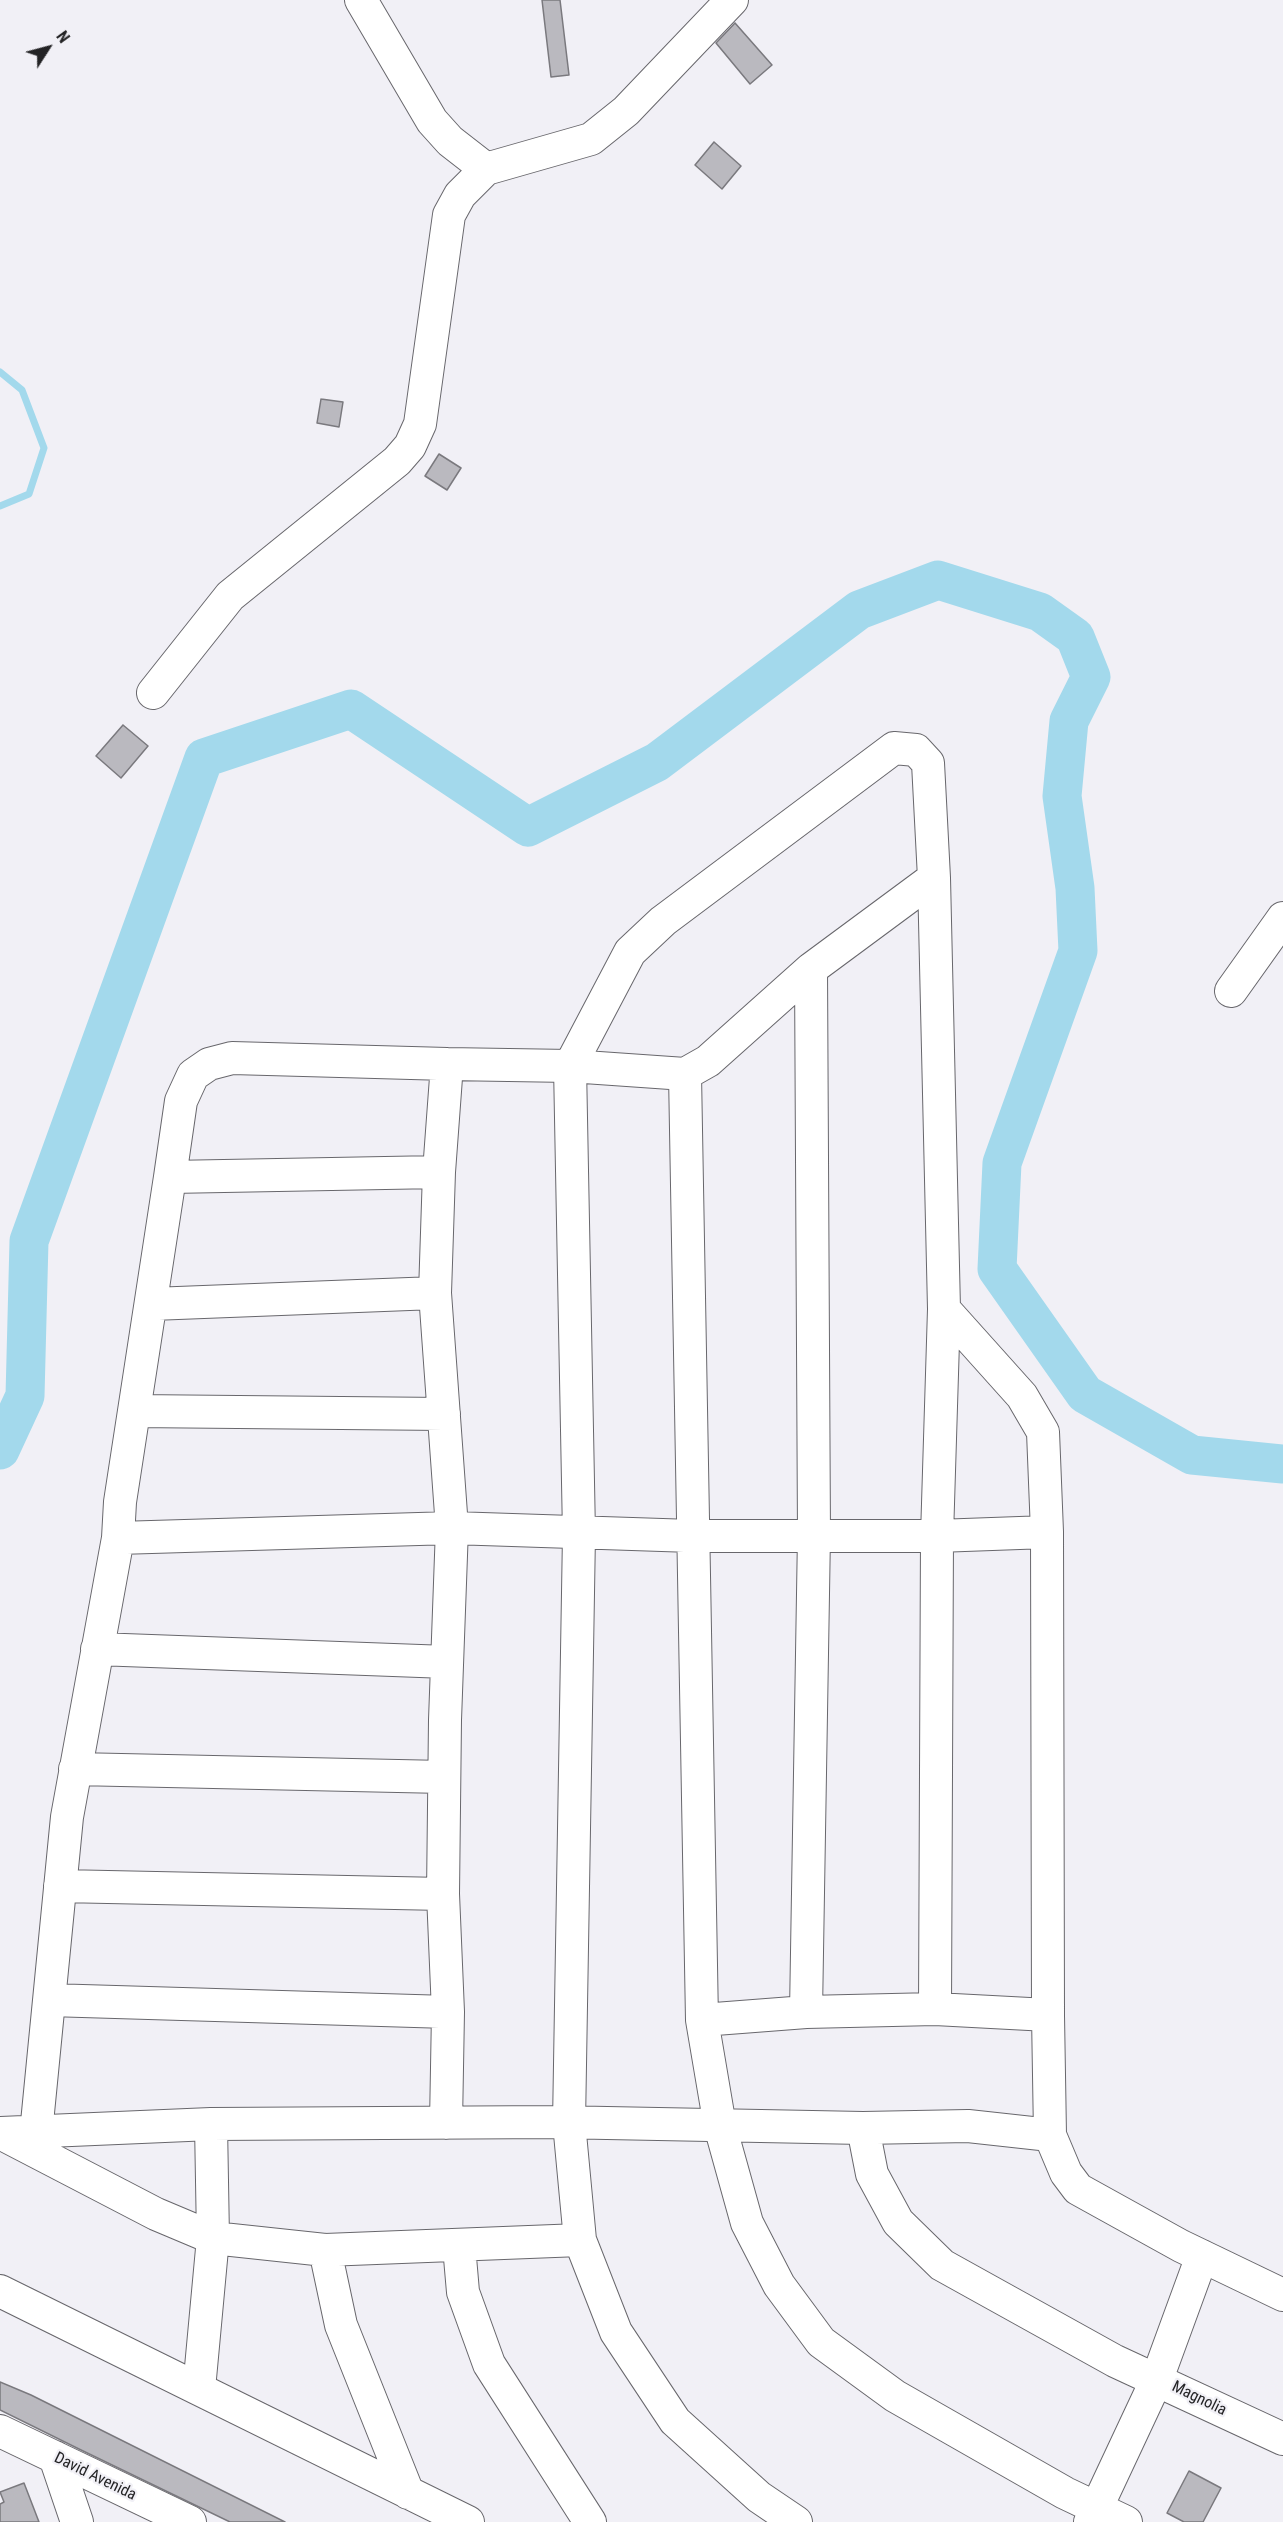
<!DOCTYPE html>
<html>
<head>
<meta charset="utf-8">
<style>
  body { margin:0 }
  #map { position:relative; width:1283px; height:2522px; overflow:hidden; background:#f1f0f6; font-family:"Roboto Condensed",sans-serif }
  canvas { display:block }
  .north { position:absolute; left:18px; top:18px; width:60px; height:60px; -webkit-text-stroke:4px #f1f0f6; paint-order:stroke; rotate:54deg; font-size:16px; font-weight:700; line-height:24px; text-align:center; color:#232325 }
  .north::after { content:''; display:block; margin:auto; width:21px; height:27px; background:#232325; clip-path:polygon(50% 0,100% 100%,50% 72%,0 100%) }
</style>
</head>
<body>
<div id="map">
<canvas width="1283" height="2522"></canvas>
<div class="north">N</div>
</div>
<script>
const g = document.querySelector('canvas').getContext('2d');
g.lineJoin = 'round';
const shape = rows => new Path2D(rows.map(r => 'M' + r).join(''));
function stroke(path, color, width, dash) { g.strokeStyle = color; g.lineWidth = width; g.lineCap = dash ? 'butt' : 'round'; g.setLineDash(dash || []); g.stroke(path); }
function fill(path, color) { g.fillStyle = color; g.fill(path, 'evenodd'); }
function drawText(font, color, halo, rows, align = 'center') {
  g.font = font + ' "Roboto Condensed",sans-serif'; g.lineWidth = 4.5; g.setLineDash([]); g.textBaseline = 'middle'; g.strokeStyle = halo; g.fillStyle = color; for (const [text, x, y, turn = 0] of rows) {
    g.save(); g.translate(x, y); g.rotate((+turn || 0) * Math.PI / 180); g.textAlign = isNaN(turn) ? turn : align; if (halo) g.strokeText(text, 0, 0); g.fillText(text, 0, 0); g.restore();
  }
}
stroke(shape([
  [0,372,22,390,44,448,29,494,0,506]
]), '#a3d9ec', 7);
stroke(shape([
  [0,1450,25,1396,29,1241,204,758,351,709,528,827,657,762,859,610,938,580,1040,612,1075,637,1091,677,1069,721,1062,796,1075,888,1078,951,1002,1163,997,1269,1085,1394,1192,1455,1283,1464]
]), '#a3d9ec', 39);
const building = shape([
  [542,0,560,0,569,75,551,77,542,0],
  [735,23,772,65,750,84,716,43,735,23],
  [714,142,741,166,722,189,695,165,714,142],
  [321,399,343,402,339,427,317,423,321,399],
  [439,454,461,468,447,490,425,476,439,454],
  [123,725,148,746,121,778,96,756,123,725],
  [0,2382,31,2395,285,2522,230,2522,79,2449,0,2410,0,2382],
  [1189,2471,1221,2488,1203,2522,1184,2522,1167,2513,1189,2471],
  [24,2483,39,2522,0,2522,0,2504,4,2502,0,2492,24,2483]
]);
fill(building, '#bab9bf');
stroke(building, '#7a797e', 1.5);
const minor = shape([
  [361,0,432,121,450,141,486,169,591,139,626,111,732,0],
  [153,693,230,596,397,461,410,446,420,424,449,215,460,195,486,169],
  [811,969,934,878],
  [1231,991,1283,918],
  [685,1074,702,2020,720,2126,747,2223,779,2285,821,2342,895,2396,1065,2493,1126,2522],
  [439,1172,447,1064,570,1066,685,1074,708,1061,811,969,814,1534,806,2012],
  [170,1177,181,1101,193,1075,209,1064,232,1058,447,1064],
  [152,1304,435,1293],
  [135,1411,444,1414],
  [97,1649,447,1662],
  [75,1769,444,1777],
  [60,1886,443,1894,448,2012,446,2123],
  [443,1894,445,1720,452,1528,435,1293,439,1172,170,1177,120,1502,118,1538,452,1528,692,1536,937,1536,1047,1532],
  [49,2000,448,2012],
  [1048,2015,1050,2135],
  [702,2020,806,2012,935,2009,1048,2015,1047,1532,1043,1432,1022,1396,944,1309],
  [863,2128,872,2174,898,2222,942,2265,1115,2361,1283,2439],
  [1,2133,211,2124,556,2122,863,2128,968,2126,1050,2135,1066,2173,1078,2189,1181,2246,1283,2295],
  [36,2133,67,1817,118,1538],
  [6,2136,156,2214,213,2238,325,2250,580,2240],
  [459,2246,463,2292,489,2364,590,2522],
  [325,2250,341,2325,408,2493],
  [0,2291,468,2522],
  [199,2389,213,2238,211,2124],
  [0,2431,190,2522],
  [55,2457,77,2522],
  [796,2522,759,2497,675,2421,616,2332,580,2240,569,2123,579,1534,570,1066,630,952,663,921,894,748,916,750,928,763,934,878,944,1309,937,1536,935,2009],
  [1090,2522,1157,2379,1202,2256]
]);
stroke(minor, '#68676c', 34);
stroke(minor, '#fff', 32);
drawText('16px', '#232325', '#f1f0f6', [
  ["Magnolia",1199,2399,26],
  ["David Avenida",95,2477,26]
]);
</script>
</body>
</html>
